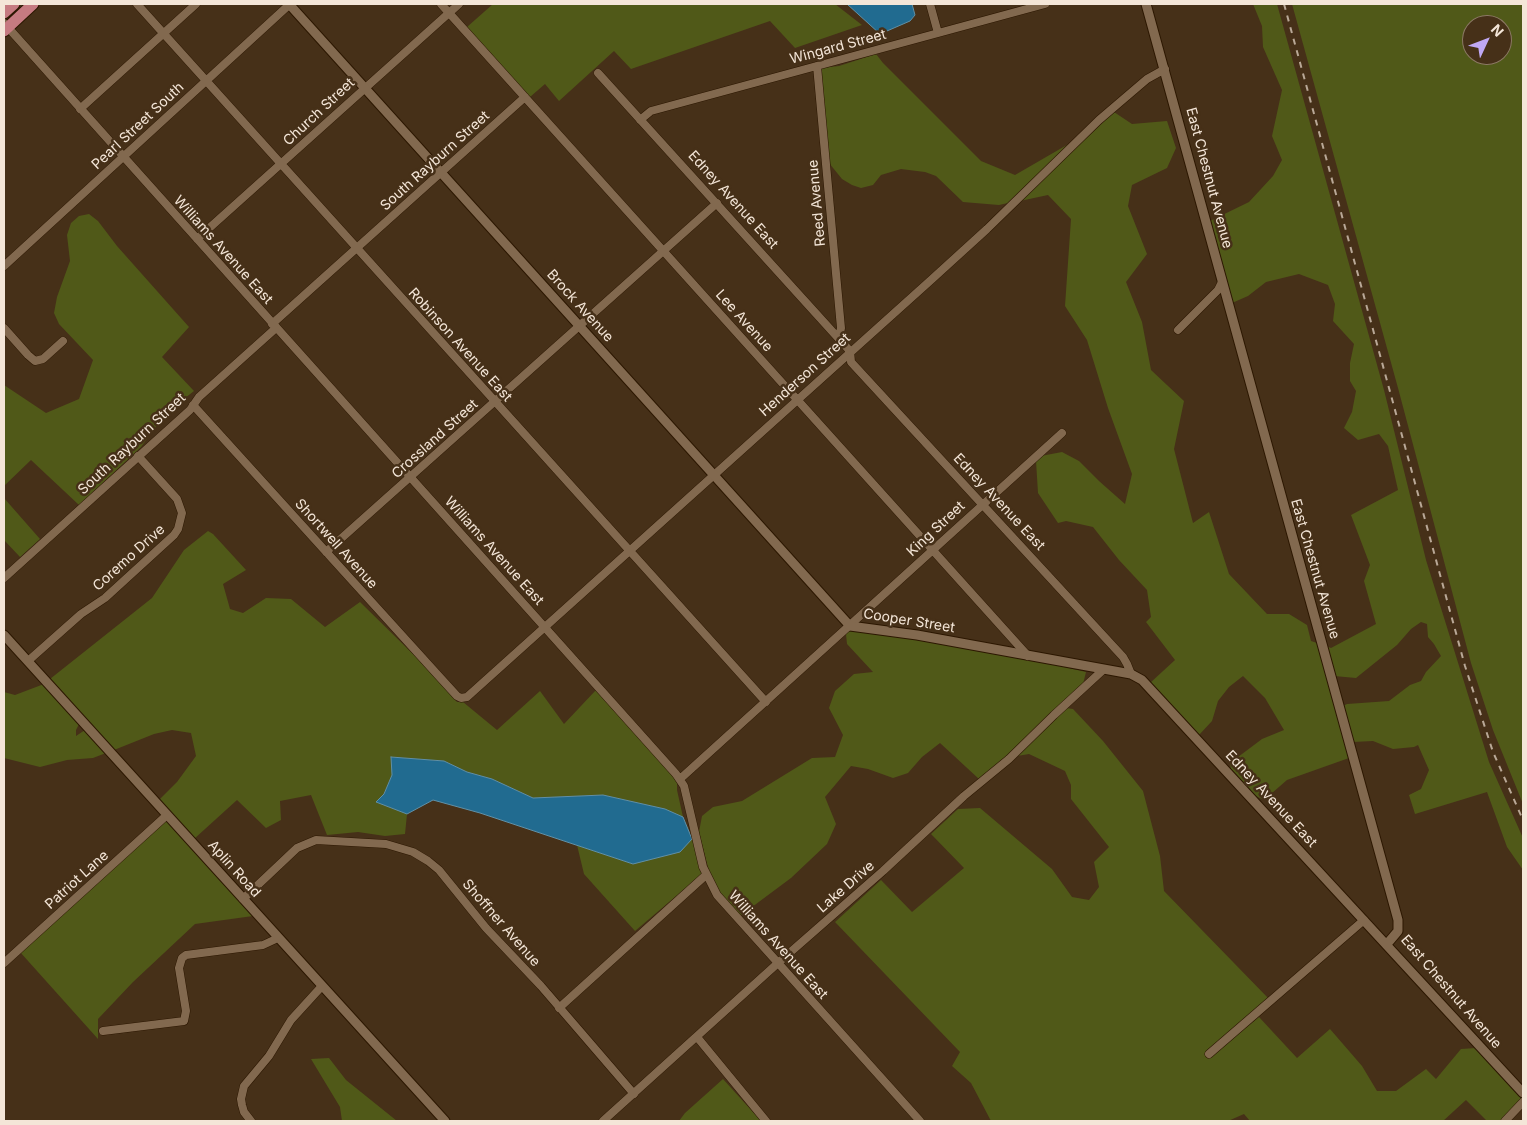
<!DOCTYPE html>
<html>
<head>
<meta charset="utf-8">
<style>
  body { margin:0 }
  #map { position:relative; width:1527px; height:1125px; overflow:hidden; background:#463018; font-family:Inter,sans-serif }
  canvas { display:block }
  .frame { position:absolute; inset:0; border:5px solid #f4e6d8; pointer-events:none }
  .north { position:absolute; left:1462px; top:15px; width:50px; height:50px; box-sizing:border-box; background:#463018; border:1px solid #8c7965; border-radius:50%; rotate:47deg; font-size:14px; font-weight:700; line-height:20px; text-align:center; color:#f4e6d8 }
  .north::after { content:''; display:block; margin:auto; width:18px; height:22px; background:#c0a8f4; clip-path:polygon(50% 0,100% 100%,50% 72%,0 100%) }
</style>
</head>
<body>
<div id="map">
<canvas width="1527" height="1125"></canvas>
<div class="frame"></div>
<div class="north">N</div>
</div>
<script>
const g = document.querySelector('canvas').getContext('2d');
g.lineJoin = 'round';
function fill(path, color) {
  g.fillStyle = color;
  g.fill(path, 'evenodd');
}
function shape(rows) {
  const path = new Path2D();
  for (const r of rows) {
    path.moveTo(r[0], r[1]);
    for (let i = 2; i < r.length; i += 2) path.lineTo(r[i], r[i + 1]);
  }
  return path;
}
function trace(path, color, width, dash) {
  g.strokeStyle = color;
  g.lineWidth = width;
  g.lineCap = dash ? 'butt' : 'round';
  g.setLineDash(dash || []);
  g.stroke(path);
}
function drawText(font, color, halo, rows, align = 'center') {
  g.font = font + ' Inter,sans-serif';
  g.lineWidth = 5;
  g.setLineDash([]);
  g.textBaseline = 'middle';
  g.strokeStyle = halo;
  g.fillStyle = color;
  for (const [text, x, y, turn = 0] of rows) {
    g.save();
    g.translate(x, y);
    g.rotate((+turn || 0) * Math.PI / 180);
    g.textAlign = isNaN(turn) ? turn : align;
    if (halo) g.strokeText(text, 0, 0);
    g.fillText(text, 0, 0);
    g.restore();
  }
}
const green = shape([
  [493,4,835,4,862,25,795,48,770,21,631,69,614,51,559,101,545,84,530,97,467,27],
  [1253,4,1277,4,1384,390,1426,560,1489,762,1523,838,1523,870,1507,847,1487,792,1415,814,1409,795,1421,789,1429,770,1418,745,1414,747,1393,749,1373,741,1353,742,1343,706,1347,704,1389,701,1410,685,1421,681,1426,672,1441,656,1434,644,1428,637,1427,624,1421,622,1411,629,1397,645,1356,678,1334,676,1326,646,1331,648,1376,624,1364,581,1370,565,1351,515,1398,490,1388,446,1379,434,1358,440,1344,428,1352,412,1356,391,1350,381,1350,363,1354,344,1333,321,1335,304,1328,285,1299,274,1266,282,1248,296,1232,303,1227,279,1225,278,1210,221,1249,202,1273,176,1282,160,1272,136,1282,90,1263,47,1262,26],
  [1292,4,1523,4,1523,804,1493,730,1471,663,1398,388],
  [1472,25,1502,25,1502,55,1472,55],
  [876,54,883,63,981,161,1015,175,1072,142,1008,203,999,205,963,202,936,176,925,172,901,169,881,175,873,185,861,188,852,185,842,179,829,163,821,68,839,66],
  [1114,112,1132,124,1167,121,1176,148,1167,168,1132,185,1128,206,1147,254,1126,282,1142,322,1151,370,1184,401,1174,449,1193,523,1209,512,1229,574,1267,614,1289,614,1307,625,1311,641,1317,643,1349,758,1287,780,1264,800,1254,795,1231,769,1230,763,1262,739,1284,730,1265,698,1243,676,1229,687,1218,701,1212,721,1199,735,1150,683,1175,660,1146,622,1151,617,1147,590,1119,560,1093,527,1066,521,1058,523,1038,493,1036,461,1041,456,1062,452,1079,461,1099,481,1125,504,1132,474,1108,408,1087,340,1065,306,1071,219,1048,195,1020,201],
  [89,214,98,221,117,246,189,327,162,357,194,391,166,413,141,447,79,505,31,460,4,486,4,385,46,413,79,399,93,360,59,324,54,313,57,297,70,261,67,235,71,223,79,216],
  [4,498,40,539,20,557,4,540],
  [208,531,213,534,246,570,223,584,230,609,243,613,266,598,291,599,325,627,360,602,415,656,457,702,463,702,497,730,540,691,564,724,596,690,675,778,677,782,677,790,683,817,665,809,603,795,533,798,492,779,467,772,444,761,392,757,392,775,384,794,377,802,407,814,405,834,385,836,358,832,327,835,311,795,280,801,281,820,266,828,237,800,194,839,159,800,177,782,196,756,191,733,172,730,154,734,114,750,50,679,152,598,184,550],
  [851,629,916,639,1052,664,1086,672,1083,684,1007,757,979,779,940,743,922,757,908,773,893,778,868,769,851,766,825,797,836,824,827,844,791,878,740,916,720,893,710,875,699,832,702,816,713,807,742,801,812,758,835,757,843,735,829,708,835,691,854,674,873,672,847,644,846,634],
  [44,684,79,724,76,730,76,736,85,730,106,753,93,758,67,760,40,767,4,758,4,692,15,695],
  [1066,708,1073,709,1103,741,1143,791,1160,856,1164,891,1269,999,1204,1054,1208,1059,1259,1017,1297,1058,1330,1029,1362,1066,1377,1091,1396,1091,1426,1069,1436,1079,1461,1049,1476,1048,1522,1097,1516,1106,1500,1121,1487,1121,1466,1100,1443,1121,1250,1121,1244,1114,1228,1121,991,1121,971,1083,952,1066,960,1052,835,922,881,880,912,912,964,868,931,834,958,809,980,808,1052,869,1072,897,1089,900,1099,887,1094,862,1109,847,1071,799,1071,785,1065,771,1029,754,1017,756],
  [167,820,253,916,195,924,133,982,98,1019,98,1039,20,952],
  [692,838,702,874,635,931,584,874,577,845,633,864],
  [329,1058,346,1080,397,1121,342,1121,340,1107,311,1059],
  [723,1079,761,1121,679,1121,685,1113]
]);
const water = shape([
  [847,4,912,4,915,15,910,21,880,34,847,4],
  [391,757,444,761,467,772,492,779,533,798,603,795,665,809,683,817,692,839,680,852,633,864,480,813,433,800,407,814,376,802,384,794,392,775,391,757]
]);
const minor = shape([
  [137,4,766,702],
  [441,4,1028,656],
  [930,4,938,33],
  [4,23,676,774,684,786,703,867,717,895,920,1121],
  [817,66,841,328,839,338],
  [598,73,850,351,851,362,1123,657,1127,664,1131,674],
  [80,109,196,4],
  [640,120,651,111,1045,4],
  [197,239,459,4],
  [4,266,290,4],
  [272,324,525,97],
  [4,328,28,355,35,361,43,359,63,341],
  [1178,330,1218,290,1222,282],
  [193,405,436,673,457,696,461,698,467,697,931,280,987,229,1099,120,1147,79,1165,69],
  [326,552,717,203],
  [4,578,190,410,199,397,276,328],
  [28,661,81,614,105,598,174,535,178,529,182,513,177,499,138,456],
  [680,779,1062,433],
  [243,899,297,848,316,840,386,844,413,852,428,861,439,870,486,928,541,986,634,1094],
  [4,963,167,815],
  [559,1008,706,875],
  [103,1031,184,1021,186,1011,179,968,182,958,186,955,263,945,278,938],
  [697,1037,766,1121],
  [1209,1054,1364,920],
  [251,1121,244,1112,242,1105,241,1099,244,1086,269,1056,291,1020,322,986],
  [603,1121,778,963,883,871,964,796,1009,759,1054,715,1103,670],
  [1505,1121,1523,1102]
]);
const tertiary = shape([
  [289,4,850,626,917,635,1131,674,1142,680,1523,1093],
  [1146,4,1398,920,1398,931,1387,944],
  [4,635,445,1121]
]);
const primary = shape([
  [4,13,14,4],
  [4,31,33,4]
]);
const rail = shape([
  [1284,4,1465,666,1493,752,1523,820]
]);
const streetNames = [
  ["Wingard Street",838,47,-15],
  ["Church Street",319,112,-43],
  ["Pearl Street South",138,126,-43],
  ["South Rayburn Street",435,161,-42],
  ["East Chestnut Avenue",1209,178,75],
  ["Edney Avenue East",733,200,48],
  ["Reed Avenue",817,203,-95],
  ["Williams Avenue East",223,250,48],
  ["Brock Avenue",580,306,48],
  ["Lee Avenue",744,321,48],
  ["Robinson Avenue East",460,345,48],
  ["Henderson Street",805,375,-42],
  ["Crossland Street",435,439,-42],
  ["South Rayburn Street",132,444,-43],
  ["Edney Avenue East",999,502,47],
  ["King Street",936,529,-43],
  ["Shortwell Avenue",336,544,48],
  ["Williams Avenue East",494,551,48],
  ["Coremo Drive",129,558,-42],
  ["East Chestnut Avenue",1315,569,74],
  ["Cooper Street",909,621,9],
  ["Edney Avenue East",1271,799,47],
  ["Aplin Road",234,869,48],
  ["Patriot Lane",77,880,-42],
  ["Lake Drive",846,887,-41],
  ["Shoffner Avenue",501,923,49],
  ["Williams Avenue East",778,945,48],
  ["East Chestnut Avenue",1451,992,49]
];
fill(green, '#505918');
fill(water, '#216b90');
trace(water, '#6090a6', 1);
trace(minor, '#2c1701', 9);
trace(tertiary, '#2c1701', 11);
trace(primary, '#2c1701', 13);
trace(minor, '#82694f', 8);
trace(tertiary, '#82694f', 9);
trace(primary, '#c67b81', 11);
trace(rail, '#b9a897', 2, [6, 6]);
drawText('14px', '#f4e6d8', '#463018', streetNames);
</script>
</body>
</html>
